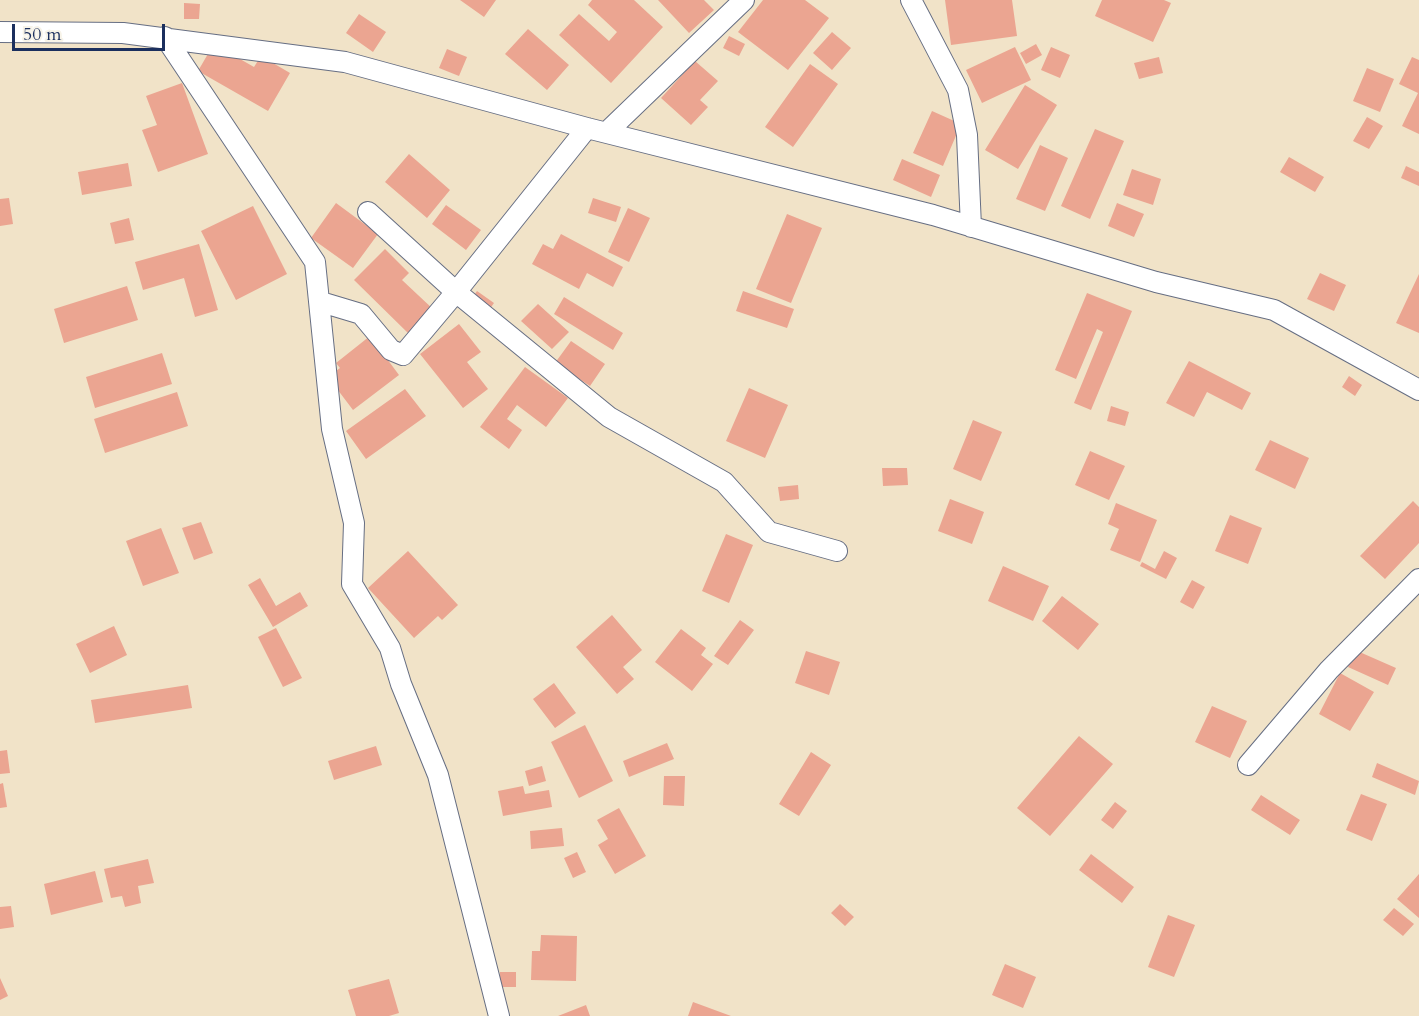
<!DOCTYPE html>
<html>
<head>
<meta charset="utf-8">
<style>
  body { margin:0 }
  #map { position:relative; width:1419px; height:1016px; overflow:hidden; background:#f1e3c8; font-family:Cardo,serif }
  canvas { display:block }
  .scale { position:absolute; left:12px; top:24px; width:153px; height:27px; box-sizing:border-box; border:3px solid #1b2f5e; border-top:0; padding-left:8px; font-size:18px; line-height:21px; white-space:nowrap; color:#1b2f5e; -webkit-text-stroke:4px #f7f3e8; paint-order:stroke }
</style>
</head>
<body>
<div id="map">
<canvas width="1419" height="1016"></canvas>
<div class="scale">50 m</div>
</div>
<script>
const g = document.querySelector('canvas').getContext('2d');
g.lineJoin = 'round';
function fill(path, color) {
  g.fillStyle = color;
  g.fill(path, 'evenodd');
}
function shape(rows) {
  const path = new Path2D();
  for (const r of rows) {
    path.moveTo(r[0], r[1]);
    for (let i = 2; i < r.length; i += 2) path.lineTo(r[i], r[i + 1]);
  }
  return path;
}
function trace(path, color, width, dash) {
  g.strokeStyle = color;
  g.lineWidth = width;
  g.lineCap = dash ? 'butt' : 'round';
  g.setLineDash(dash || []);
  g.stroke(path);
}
const building = shape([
  [460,0,496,0,484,17],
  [592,0,634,0,663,27,611,83,559,35,579,14,609,41,617,32,588,5],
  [658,0,704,0,714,10,689,33],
  [763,0,805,0,829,18,788,70,738,32],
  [945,0,1012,0,1017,36,951,45],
  [1102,0,1164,0,1171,3,1153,42,1095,16],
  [184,3,200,4,199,19,184,19],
  [359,14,386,32,373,52,346,33],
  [528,29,569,65,547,90,505,54],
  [832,32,851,48,832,70,813,53],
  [729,36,745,44,739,56,723,48],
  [1036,44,1042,55,1026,64,1020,53],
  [212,47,226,51,254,67,261,56,290,73,268,111,198,71],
  [1015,47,1031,80,982,103,966,70],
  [1051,47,1070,55,1060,78,1041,70],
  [447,49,467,57,459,76,439,68],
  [1159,57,1163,73,1139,79,1134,63],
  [1412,57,1419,60,1419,134,1402,126,1418,93,1399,84],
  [695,61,718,81,700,100,708,107,691,125,661,98],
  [810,64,838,84,793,147,765,127],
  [1367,68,1394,79,1380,112,1353,101],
  [182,83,208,154,158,172,142,130,157,125,146,96],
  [1025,85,1057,105,1018,169,985,150],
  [932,111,961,124,943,166,913,153],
  [1367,117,1383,126,1369,149,1353,141],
  [1095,129,1124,141,1090,219,1061,206],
  [1040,145,1068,158,1045,211,1016,199],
  [409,154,450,190,427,218,385,182],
  [1289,157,1324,177,1315,192,1280,172],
  [902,159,940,175,931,197,893,180],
  [128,163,132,186,82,195,78,172],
  [1406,166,1419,172,1419,186,1401,178],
  [1132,169,1161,179,1153,205,1123,195],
  [9,198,13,224,0,226,0,199],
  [593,198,621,207,616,222,588,213],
  [336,203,378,234,353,268,311,238],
  [1117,203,1144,214,1134,237,1108,226],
  [446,205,481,230,466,250,432,224],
  [253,206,287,274,236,300,201,231],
  [628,208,650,218,629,262,608,252],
  [787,214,822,228,791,303,756,289],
  [129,218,134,240,115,244,110,223],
  [561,234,623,267,613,287,587,273,579,289,532,264,543,244,553,249],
  [199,244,218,310,195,317,184,278,143,290,135,262],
  [385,249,409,273,402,280,434,310,410,335,354,280],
  [1320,273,1346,285,1334,311,1307,299],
  [1419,274,1419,333,1396,323],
  [127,286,138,320,64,343,54,309],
  [477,291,494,303,487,313,470,301],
  [743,291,794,309,787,328,736,311],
  [1087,293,1132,311,1091,410,1074,403,1103,332,1097,329,1076,379,1055,370],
  [564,297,623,333,613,350,554,314],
  [538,304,569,332,552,349,521,321],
  [459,324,481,352,467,362,488,389,463,408,420,354],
  [370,336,399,375,353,410,328,377,340,368,336,363],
  [571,341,605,364,590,386,555,363],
  [162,353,172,384,95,408,86,377],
  [1189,361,1251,393,1242,410,1207,392,1194,417,1166,403],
  [525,367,568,398,546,427,517,405,507,419,522,430,509,449,480,427],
  [1349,376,1362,385,1355,396,1342,387],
  [749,388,788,405,765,458,726,441],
  [405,389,426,416,366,459,346,431],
  [177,392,188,426,105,453,94,419],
  [1111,406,1129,412,1125,426,1107,421],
  [973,420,1002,432,981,481,953,469],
  [1270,440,1309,458,1295,489,1255,470],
  [1090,451,1125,466,1109,500,1075,485],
  [882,468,907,468,908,485,883,486],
  [798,485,799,499,780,501,778,487],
  [950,499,984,512,972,544,938,531],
  [1413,501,1419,507,1419,543,1385,579,1360,556],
  [1116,503,1157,520,1140,562,1110,550,1119,529,1108,524],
  [1230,515,1262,528,1248,564,1215,551],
  [201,522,213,553,194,560,182,528],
  [161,528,179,573,143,586,126,541],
  [726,534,753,545,729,603,702,591],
  [408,551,458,605,442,620,438,616,414,638,368,588],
  [1164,551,1177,558,1166,579,1140,566,1142,562,1155,569],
  [1003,566,1049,586,1033,621,988,601],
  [260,578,276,606,300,592,308,606,273,627,248,585],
  [1192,580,1205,587,1193,609,1180,602],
  [1062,596,1099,624,1078,650,1042,621],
  [612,615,642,650,623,667,634,679,617,694,576,647],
  [740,620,754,630,728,665,714,656],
  [114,626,127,655,90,673,76,644],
  [276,628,302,678,283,687,258,637],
  [681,629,706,648,701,655,713,664,692,691,655,662],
  [1355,650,1396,668,1388,685,1348,667],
  [806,651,840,662,829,695,795,683],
  [1340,673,1374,692,1350,731,1319,714],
  [554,683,576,713,555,728,533,699],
  [188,685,192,708,95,723,91,700],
  [1212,706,1247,721,1230,758,1195,742],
  [585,725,613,781,579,798,551,742],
  [1079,736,1113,764,1050,836,1017,808],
  [667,743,674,759,629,777,623,761],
  [376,746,382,765,334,780,328,761],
  [7,750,10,773,0,774,0,751],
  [811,752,831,765,799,816,779,804],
  [1377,763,1419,781,1415,795,1372,777],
  [542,766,546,781,529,786,525,771],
  [664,776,685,776,684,806,663,805],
  [3,783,7,807,0,808,0,784],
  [523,786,525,794,549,790,552,807,503,816,498,791],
  [1361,794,1387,804,1372,841,1346,830],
  [1261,795,1300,820,1290,835,1251,810],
  [1115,802,1127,811,1113,829,1101,820],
  [619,808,646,856,615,874,598,845,608,839,597,820],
  [562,828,564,846,531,849,530,831],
  [577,852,586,872,573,878,564,858],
  [1091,854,1134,887,1122,903,1079,870],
  [148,859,154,883,138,886,141,903,125,907,122,896,111,898,104,869],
  [95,871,103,902,51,915,44,884],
  [1419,874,1419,918,1397,899],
  [840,904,854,917,845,926,831,913],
  [11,906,14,927,0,929,0,907],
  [1394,908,1414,924,1403,936,1383,920],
  [1168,915,1195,925,1174,977,1148,967],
  [541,935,577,936,576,981,531,980,532,951,540,951],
  [1005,964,1036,977,1023,1008,992,995],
  [500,972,516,972,516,987,500,987],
  [0,978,8,996,0,1000],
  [389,979,399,1013,389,1016,356,1016,348,990],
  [693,1002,731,1016,688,1016],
  [586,1005,590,1016,558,1016]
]);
const street = shape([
  [911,0,958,90,967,135,971,227],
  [0,32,123,33,345,62,587,128,933,215,1156,282,1274,310,1419,390],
  [165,37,315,262,332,429,354,523,352,584,390,648,401,684,438,775,499,1016],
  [587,128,456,292,609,417,724,482,769,532,837,551],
  [607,132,744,0],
  [321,302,361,314,391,350,403,355,456,292,368,212],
  [1248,765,1329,670,1419,579]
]);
fill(building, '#eba591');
trace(street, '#666e83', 22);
trace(street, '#fff', 20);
</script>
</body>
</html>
